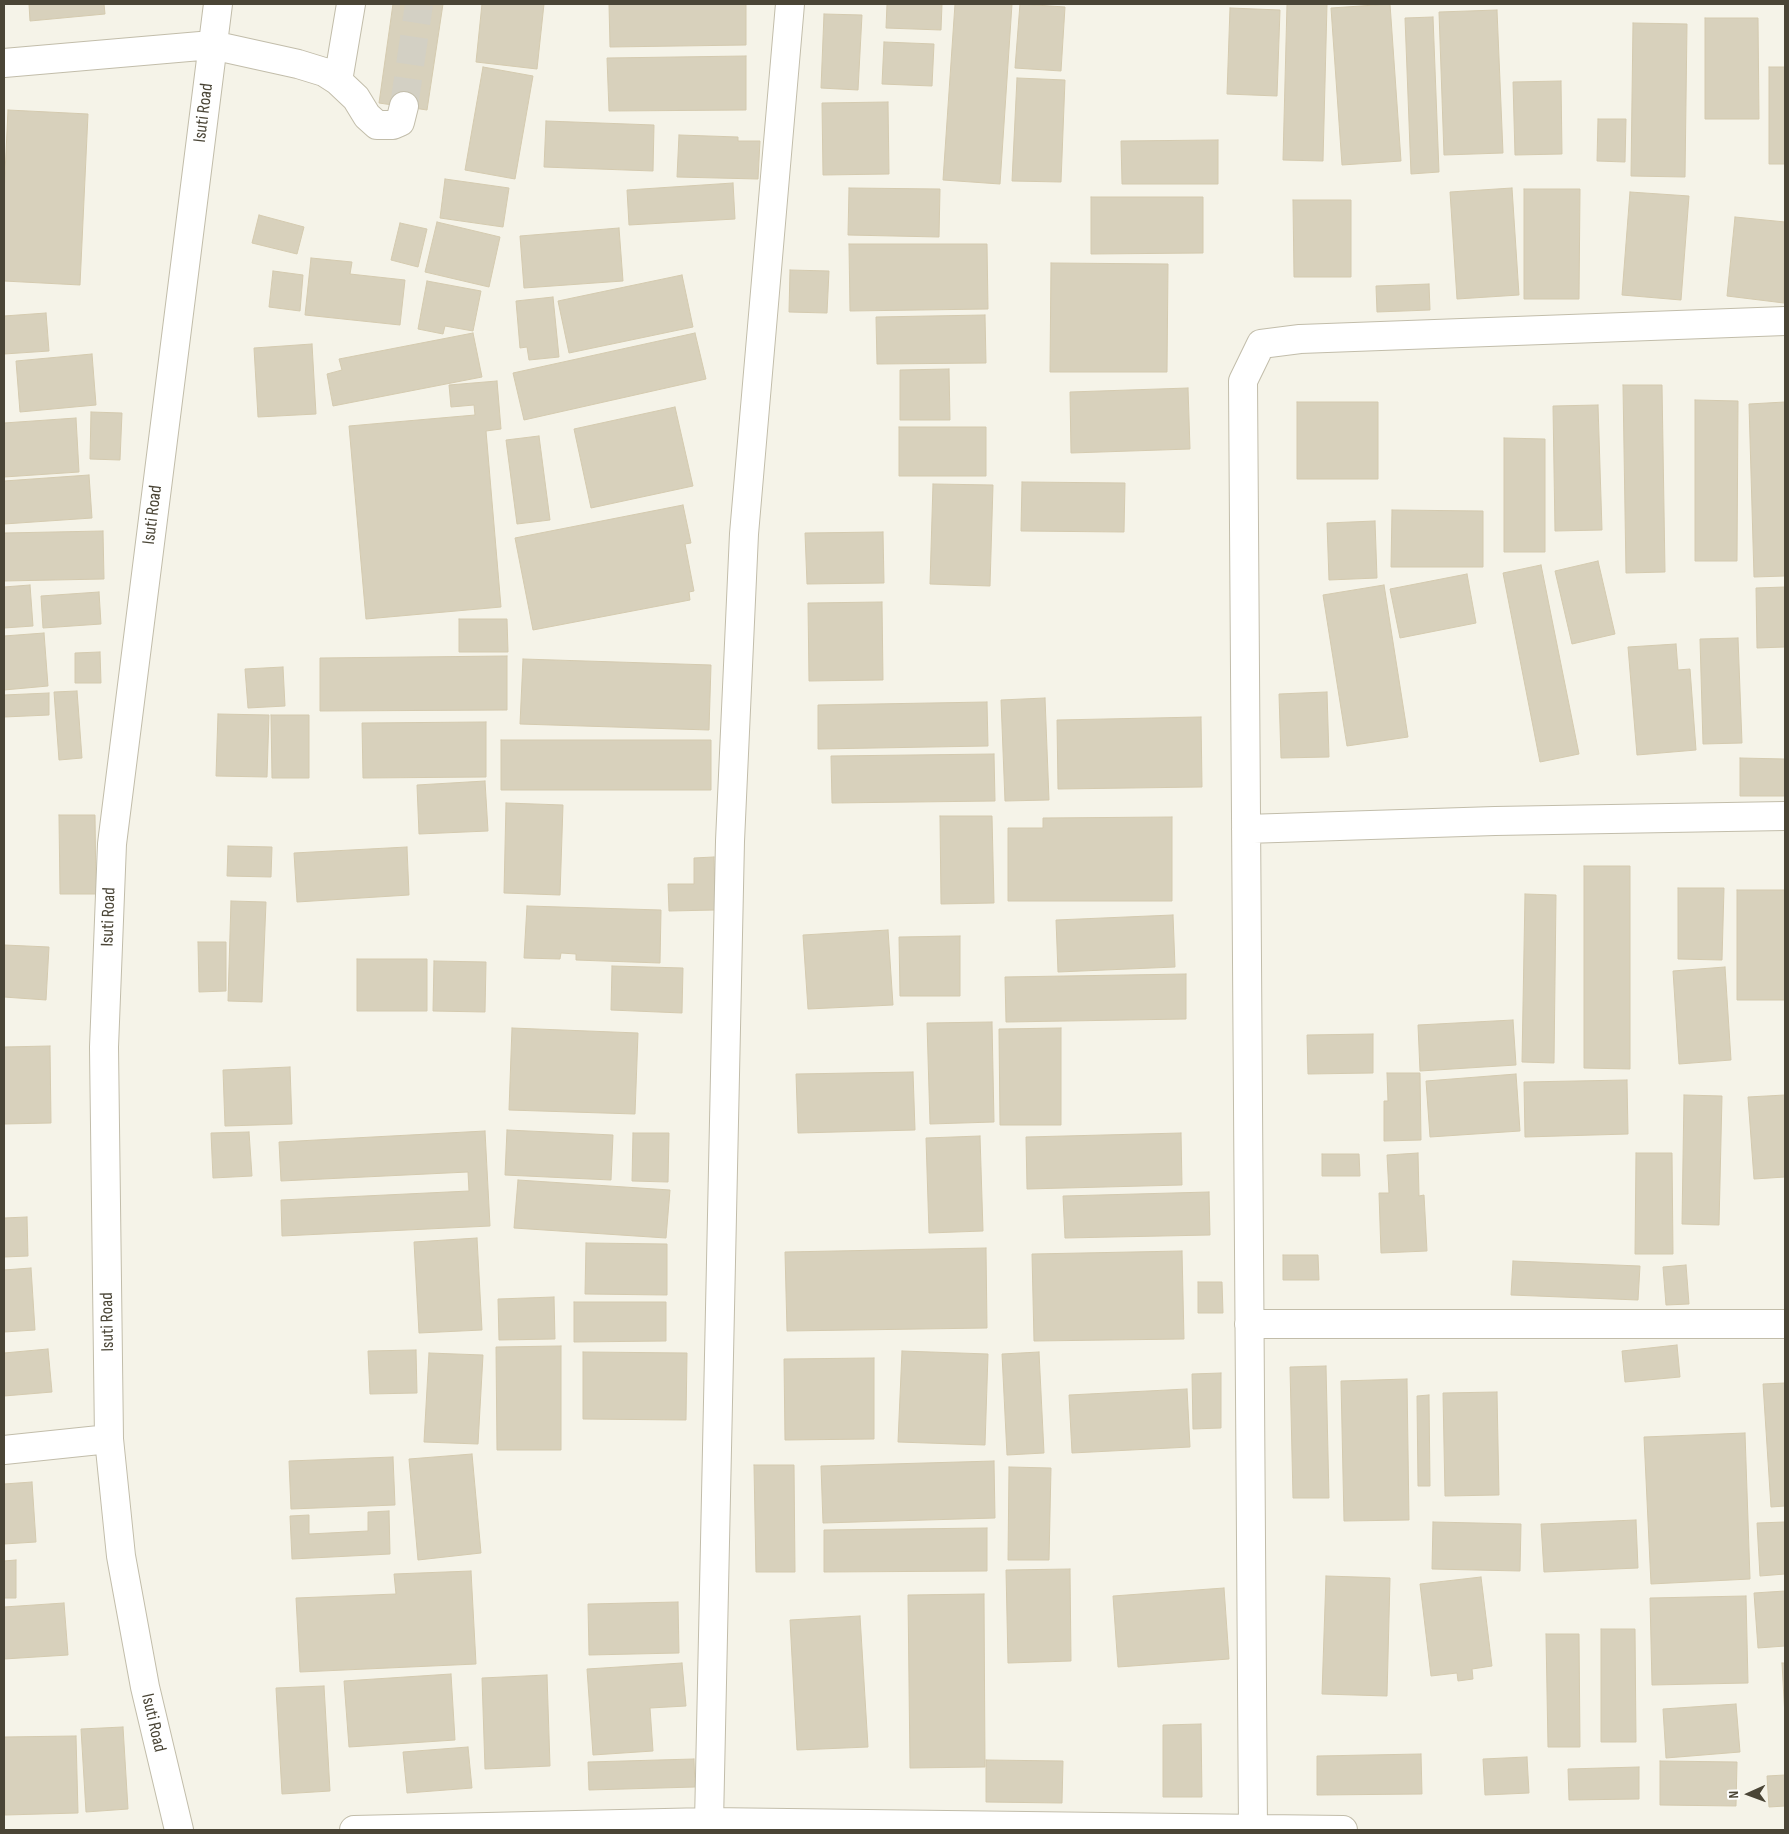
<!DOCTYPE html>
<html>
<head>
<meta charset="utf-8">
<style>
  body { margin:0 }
  #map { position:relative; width:1789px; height:1834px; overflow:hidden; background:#f5f3e8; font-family:"Sofia Sans Condensed",sans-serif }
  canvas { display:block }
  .frame { position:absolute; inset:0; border:5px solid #4a4536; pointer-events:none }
  .north { position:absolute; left:1724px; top:1769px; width:50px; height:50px; -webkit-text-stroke:4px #fff; paint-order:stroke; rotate:268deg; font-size:14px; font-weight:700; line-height:20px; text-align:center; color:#4a4536 }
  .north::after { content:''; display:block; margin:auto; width:18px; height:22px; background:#4a4536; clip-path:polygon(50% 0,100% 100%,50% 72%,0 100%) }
</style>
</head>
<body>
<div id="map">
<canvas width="1789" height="1834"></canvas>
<div class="frame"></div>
<div class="north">N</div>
</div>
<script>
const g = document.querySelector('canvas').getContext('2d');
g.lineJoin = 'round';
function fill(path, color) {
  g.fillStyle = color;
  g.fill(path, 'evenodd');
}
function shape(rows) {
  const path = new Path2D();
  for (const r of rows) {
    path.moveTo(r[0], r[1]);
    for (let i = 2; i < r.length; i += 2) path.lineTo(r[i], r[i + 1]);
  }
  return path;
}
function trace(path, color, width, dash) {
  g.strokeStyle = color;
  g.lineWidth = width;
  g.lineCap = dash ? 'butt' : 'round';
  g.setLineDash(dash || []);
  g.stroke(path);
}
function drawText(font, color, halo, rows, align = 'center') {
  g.font = font + ' "Sofia Sans Condensed",sans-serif';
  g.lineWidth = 4;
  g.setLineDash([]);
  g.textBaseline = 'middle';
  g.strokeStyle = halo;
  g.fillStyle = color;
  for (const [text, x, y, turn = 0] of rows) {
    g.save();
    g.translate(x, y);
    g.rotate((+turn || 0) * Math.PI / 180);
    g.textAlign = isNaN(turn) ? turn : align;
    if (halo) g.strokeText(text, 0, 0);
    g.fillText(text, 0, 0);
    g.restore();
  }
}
const building = shape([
  [29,4,104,4,105,14,30,21,29,4],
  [393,4,443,4,427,110,379,103,393,4],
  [482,4,544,4,537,69,476,62,482,4],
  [609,4,746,4,746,45,610,47,609,4],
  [887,4,942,4,941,30,886,28,887,4],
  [955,4,1012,4,1000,184,943,180,955,4],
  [1020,4,1065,7,1061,71,1015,68,1020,4],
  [1287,4,1327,4,1323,161,1283,160,1287,4],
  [1390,4,1401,161,1342,165,1331,8,1390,4],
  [1230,8,1280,10,1277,96,1227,94,1230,8],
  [1497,10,1503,153,1444,155,1439,12,1497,10],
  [824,14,862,15,858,90,821,88,824,14],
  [1433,17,1439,172,1411,174,1405,18,1433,17],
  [1705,18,1758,18,1759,119,1705,119,1705,18],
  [1633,23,1687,24,1685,177,1631,176,1633,23],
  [884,42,934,44,932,86,882,84,884,42],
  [746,56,746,110,609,111,607,58,746,56],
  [483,67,533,76,515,179,465,170,483,67],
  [1769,67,1785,67,1785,164,1769,164,1769,67],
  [1017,78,1065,80,1061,182,1012,181,1017,78],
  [1561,81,1562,154,1515,155,1513,82,1561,81],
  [888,102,889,174,823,175,822,103,888,102],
  [8,110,88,114,80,285,4,281,4,194,8,110],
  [1598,119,1626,119,1625,162,1597,161,1598,119],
  [546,121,654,125,653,171,544,167,546,121],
  [679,135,738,137,738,141,760,141,758,179,677,177,679,135],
  [1218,140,1218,184,1122,184,1121,141,1218,140],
  [445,179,509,188,503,227,440,218,445,179],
  [733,183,735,219,629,225,627,190,733,183],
  [849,188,940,189,939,237,848,235,849,188],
  [1512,188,1519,295,1457,299,1450,192,1512,188],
  [1524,189,1580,189,1579,299,1524,299,1524,189],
  [1630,192,1689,196,1681,300,1622,295,1630,192],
  [1091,197,1203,197,1203,253,1091,254,1091,197],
  [1293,200,1351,200,1351,277,1294,277,1293,200],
  [259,215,304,227,297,254,252,243,259,215],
  [1735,217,1785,222,1784,303,1727,296,1735,217],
  [437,222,500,237,489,287,425,272,437,222],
  [400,223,427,229,418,267,391,260,400,223],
  [619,228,623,281,524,288,520,236,619,228],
  [849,244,987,244,988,309,850,311,849,244],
  [311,258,352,262,350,274,405,280,400,325,305,315,311,258],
  [1051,263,1168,264,1167,372,1050,372,1051,263],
  [790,270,829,271,827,313,789,312,790,270],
  [273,271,303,275,300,311,269,307,273,271],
  [682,275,693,327,569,353,558,301,682,275],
  [427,281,481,291,473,331,445,326,443,334,418,329,427,281],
  [1429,284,1430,310,1377,312,1376,286,1429,284],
  [553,297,559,357,529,360,527,347,520,348,516,301,553,297],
  [46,313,49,351,4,354,4,316,46,313],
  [985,315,986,363,877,364,876,317,985,315],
  [473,333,482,377,333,406,327,374,342,370,339,359,473,333],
  [695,333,706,379,524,420,513,373,695,333],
  [312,344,316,414,258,417,254,348,312,344],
  [92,354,96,405,20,412,16,361,92,354],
  [949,369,950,420,900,420,900,370,949,369],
  [497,381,501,429,486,431,501,607,366,619,349,426,475,415,474,405,451,407,449,385,497,381],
  [1623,385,1662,385,1665,572,1626,573,1623,385],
  [1188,388,1190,449,1071,453,1070,392,1188,388],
  [1695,400,1738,401,1737,561,1695,561,1695,400],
  [1297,402,1378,402,1378,479,1297,479,1297,402],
  [1785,402,1785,576,1754,577,1749,404,1785,402],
  [1598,405,1602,530,1555,531,1553,406,1598,405],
  [675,407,693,486,591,508,574,429,675,407],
  [91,412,122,413,120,460,90,459,91,412],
  [76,418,79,472,4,477,4,423,76,418],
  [899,427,986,427,986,476,899,476,899,427],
  [539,436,550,520,517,524,506,440,539,436],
  [1504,438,1545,439,1545,552,1504,552,1504,438],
  [89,475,92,518,4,524,4,481,89,475],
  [1022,482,1125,483,1124,532,1021,531,1022,482],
  [933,484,993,485,990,586,930,584,933,484],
  [683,505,691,543,685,544,694,591,689,592,690,600,533,630,515,538,683,505],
  [1392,510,1483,511,1483,567,1391,567,1392,510],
  [1375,521,1377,578,1329,580,1327,523,1375,521],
  [103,531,104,579,4,581,4,533,103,531],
  [883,532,884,583,807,584,805,533,883,532],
  [1598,561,1615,634,1572,644,1555,571,1598,561],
  [1541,565,1579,754,1540,762,1503,573,1541,565],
  [1467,574,1476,623,1400,638,1390,589,1467,574],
  [30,585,33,626,4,628,4,587,30,585],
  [1384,585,1408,737,1347,746,1323,595,1384,585],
  [1785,587,1785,647,1757,648,1756,588,1785,587],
  [99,592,101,624,43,628,41,596,99,592],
  [882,602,883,680,809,681,808,603,882,602],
  [459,619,507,619,508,652,459,652,459,619],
  [44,633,48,686,4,690,4,636,44,633],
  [1738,638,1742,743,1703,744,1700,639,1738,638],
  [1676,644,1678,670,1690,669,1696,750,1637,755,1628,647,1676,644],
  [100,652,101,683,75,683,75,653,100,652],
  [507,656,507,710,320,711,320,658,507,656],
  [523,659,711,665,709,730,520,724,523,659],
  [283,667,285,706,248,708,245,669,283,667],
  [77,691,82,758,59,760,54,692,77,691],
  [1327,692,1329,757,1281,758,1279,694,1327,692],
  [49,693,49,715,4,717,4,695,49,693],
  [1045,698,1049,800,1005,801,1001,700,1045,698],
  [987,702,988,746,818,749,818,705,987,702],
  [218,714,269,715,267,777,216,776,218,714],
  [271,715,309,715,309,778,272,778,271,715],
  [1201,717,1202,787,1058,789,1057,720,1201,717],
  [486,722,486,777,363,778,362,723,486,722],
  [501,740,711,740,711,790,501,790,501,740],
  [994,754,995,801,832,803,831,756,994,754],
  [1740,758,1785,759,1785,796,1740,796,1740,758],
  [485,781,488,831,419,834,417,785,485,781],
  [506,803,563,805,560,895,504,893,506,803],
  [59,815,95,815,96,894,60,894,59,815],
  [940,816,992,816,994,903,941,904,940,816],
  [1172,817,1172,901,1008,901,1008,828,1043,828,1043,818,1172,817],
  [228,846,272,847,271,877,227,876,228,846],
  [407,847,409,895,297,902,294,853,407,847],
  [714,857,715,910,669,911,668,884,694,884,694,858,714,857],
  [1584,866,1630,866,1630,1069,1584,1068,1584,866],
  [1678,888,1724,888,1722,960,1678,959,1678,888],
  [1737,890,1785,890,1785,1000,1737,1000,1737,890],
  [1525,894,1556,895,1554,1063,1522,1062,1525,894],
  [231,901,266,902,262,1002,228,1001,231,901],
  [527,906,661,910,660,963,576,960,576,954,561,953,560,959,524,958,527,906],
  [1173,915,1175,967,1058,972,1056,920,1173,915],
  [888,930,893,1005,808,1009,803,935,888,930],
  [960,936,960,996,900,996,899,937,960,936],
  [198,942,226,942,226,991,199,992,198,942],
  [4,945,49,947,46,1000,4,997,4,945],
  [357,959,427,959,427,1011,357,1011,357,959],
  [434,961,486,962,485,1012,433,1011,434,961],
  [612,966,683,968,682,1013,611,1010,612,966],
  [1725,967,1731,1060,1679,1064,1673,971,1725,967],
  [1186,974,1186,1019,1006,1022,1005,977,1186,974],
  [1513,1020,1516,1065,1420,1071,1418,1025,1513,1020],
  [992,1022,994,1122,930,1124,927,1023,992,1022],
  [512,1028,638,1033,635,1114,509,1110,512,1028],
  [1061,1028,1061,1125,1000,1125,999,1029,1061,1028],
  [1373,1034,1373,1073,1308,1074,1307,1035,1373,1034],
  [50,1046,51,1123,4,1124,4,1047,50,1046],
  [290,1067,292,1124,225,1126,223,1070,290,1067],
  [913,1072,915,1130,798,1133,796,1074,913,1072],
  [1387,1073,1420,1073,1421,1140,1384,1141,1384,1101,1388,1101,1387,1073],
  [1516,1074,1520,1131,1430,1137,1426,1081,1516,1074],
  [1627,1080,1628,1134,1525,1137,1524,1082,1627,1080],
  [1684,1095,1722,1096,1719,1225,1682,1224,1684,1095],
  [1785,1095,1785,1177,1754,1179,1748,1097,1785,1095],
  [507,1130,613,1135,611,1180,505,1175,507,1130],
  [485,1131,490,1226,282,1236,281,1200,469,1191,468,1172,281,1181,279,1142,485,1131],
  [249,1132,252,1176,213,1178,211,1133,249,1132],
  [633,1133,669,1133,668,1182,632,1181,633,1133],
  [1181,1133,1182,1185,1027,1189,1026,1137,1181,1133],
  [980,1136,983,1231,929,1233,926,1138,980,1136],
  [1418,1153,1419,1196,1424,1195,1427,1251,1381,1253,1379,1193,1389,1193,1387,1155,1418,1153],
  [1636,1153,1672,1153,1673,1254,1635,1254,1636,1153],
  [1322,1154,1359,1154,1360,1176,1322,1176,1322,1154],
  [518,1180,670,1190,666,1238,514,1228,518,1180],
  [1209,1192,1210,1235,1065,1238,1063,1196,1209,1192],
  [27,1217,28,1256,4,1257,4,1218,27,1217],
  [477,1238,482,1330,419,1333,414,1242,477,1238],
  [586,1243,667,1244,667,1295,585,1294,586,1243],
  [986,1248,987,1328,787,1331,785,1252,986,1248],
  [1182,1251,1184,1339,1034,1341,1032,1254,1182,1251],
  [1283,1255,1318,1255,1319,1280,1283,1280,1283,1255],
  [1513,1261,1640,1266,1638,1300,1511,1295,1513,1261],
  [1686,1265,1689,1304,1666,1305,1663,1267,1686,1265],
  [31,1268,35,1330,4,1332,4,1270,31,1268],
  [1198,1282,1222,1282,1223,1313,1198,1313,1198,1282],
  [554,1297,555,1339,499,1340,498,1299,554,1297],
  [574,1302,666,1302,666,1341,574,1342,574,1302],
  [1677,1345,1680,1377,1625,1382,1622,1351,1677,1345],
  [561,1346,561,1450,497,1450,496,1347,561,1346],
  [48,1349,52,1392,4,1396,4,1353,48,1349],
  [416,1350,417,1393,370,1394,368,1351,416,1350],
  [902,1351,988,1354,985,1445,898,1442,902,1351],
  [583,1352,687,1353,686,1420,583,1419,583,1352],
  [1039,1352,1044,1453,1007,1455,1002,1354,1039,1352],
  [429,1353,483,1355,478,1444,424,1442,429,1353],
  [874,1358,874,1439,785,1440,784,1359,874,1358],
  [1326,1366,1329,1498,1293,1498,1290,1367,1326,1366],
  [1221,1373,1221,1428,1193,1429,1192,1374,1221,1373],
  [1407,1379,1409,1520,1344,1521,1341,1381,1407,1379],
  [1785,1383,1785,1506,1771,1507,1763,1384,1785,1383],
  [1187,1389,1190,1447,1072,1453,1069,1395,1187,1389],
  [1497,1392,1499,1495,1445,1496,1443,1393,1497,1392],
  [1429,1395,1430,1486,1418,1486,1417,1396,1429,1395],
  [1745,1433,1750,1579,1651,1584,1644,1437,1745,1433],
  [472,1454,481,1553,418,1560,409,1459,472,1454],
  [393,1457,395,1505,291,1509,289,1461,393,1457],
  [994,1461,995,1518,823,1523,821,1466,994,1461],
  [754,1465,794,1465,795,1572,756,1572,754,1465],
  [1009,1467,1051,1468,1049,1560,1008,1560,1009,1467],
  [32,1482,36,1542,4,1544,4,1484,32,1482],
  [389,1511,390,1554,292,1559,290,1516,309,1515,309,1534,368,1531,368,1512,389,1511],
  [1636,1520,1638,1568,1544,1572,1541,1524,1636,1520],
  [1433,1522,1521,1524,1520,1571,1432,1569,1433,1522],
  [1785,1522,1785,1574,1760,1576,1757,1523,1785,1522],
  [987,1528,987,1571,824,1572,824,1530,987,1528],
  [16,1560,16,1598,4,1598,4,1561,16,1560],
  [1070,1569,1071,1661,1008,1663,1006,1570,1070,1569],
  [471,1571,476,1664,300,1672,296,1598,396,1594,394,1574,471,1571],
  [1326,1576,1390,1578,1387,1696,1322,1694,1326,1576],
  [1481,1577,1492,1666,1472,1669,1473,1679,1458,1681,1457,1673,1431,1676,1420,1584,1481,1577],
  [1224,1588,1229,1659,1118,1667,1113,1596,1224,1588],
  [1785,1591,1785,1646,1758,1648,1754,1593,1785,1591],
  [984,1594,985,1767,910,1768,908,1595,984,1594],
  [1746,1596,1748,1683,1652,1685,1650,1598,1746,1596],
  [678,1602,679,1653,589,1655,588,1604,678,1602],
  [64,1603,68,1655,4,1659,4,1607,64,1603],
  [860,1616,868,1747,797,1750,790,1620,860,1616],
  [1601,1629,1635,1629,1636,1742,1601,1742,1601,1629],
  [1546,1634,1579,1634,1580,1747,1548,1747,1546,1634],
  [682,1663,686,1706,650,1708,653,1751,593,1755,587,1669,682,1663],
  [1782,1663,1785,1663,1785,1717,1782,1663],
  [451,1674,455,1740,349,1747,344,1681,451,1674],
  [547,1675,550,1766,485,1769,482,1678,547,1675],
  [324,1686,330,1791,282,1794,276,1688,324,1686],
  [1736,1704,1740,1752,1666,1758,1663,1709,1736,1704],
  [1201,1724,1202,1797,1163,1797,1163,1725,1201,1724],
  [123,1727,128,1809,86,1812,81,1729,123,1727],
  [76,1736,78,1813,5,1815,4,1737,76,1736],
  [468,1747,472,1788,407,1793,403,1752,468,1747],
  [1421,1754,1422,1794,1317,1795,1317,1756,1421,1754],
  [1527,1757,1529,1793,1485,1795,1483,1759,1527,1757],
  [694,1759,695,1787,589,1790,588,1762,694,1759],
  [986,1760,1063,1761,1062,1803,986,1802,986,1760],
  [1660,1761,1737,1762,1736,1806,1660,1805,1660,1761],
  [1639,1767,1639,1799,1569,1800,1568,1769,1639,1767],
  [1785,1775,1785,1806,1769,1807,1767,1776,1785,1775]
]);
const minorTunnel = shape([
  [404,106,419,4]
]);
const minor = shape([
  [4,63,212,45,298,64,324,72,338,81,356,98,367,116,377,125,393,125,400,122,404,106],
  [338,81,351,4],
  [1246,829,1495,821,1785,816],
  [1249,1324,1785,1324],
  [4,1450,109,1439],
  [709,1822,730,841,744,534,790,4],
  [1253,1829,1243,381,1261,344,1300,339,1785,321],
  [179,1830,145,1687,121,1556,109,1439,104,1047,112,844,218,4],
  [354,1830,709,1822,1343,1830]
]);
const streetNames = [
  ["Isuti Road",204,113,-83],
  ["Isuti Road",153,515,-83],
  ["Isuti Road",109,917,-88],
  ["Isuti Road",108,1322,-91],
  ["Isuti Road",153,1723,77]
];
fill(building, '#d8d1bc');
trace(building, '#d4caaf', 1);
trace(minorTunnel, '#d3d0c4', 28, [28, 14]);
trace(minor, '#c2bdaa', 30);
trace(minor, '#fff', 28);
drawText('18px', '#4a4536', '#fff', streetNames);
</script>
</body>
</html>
